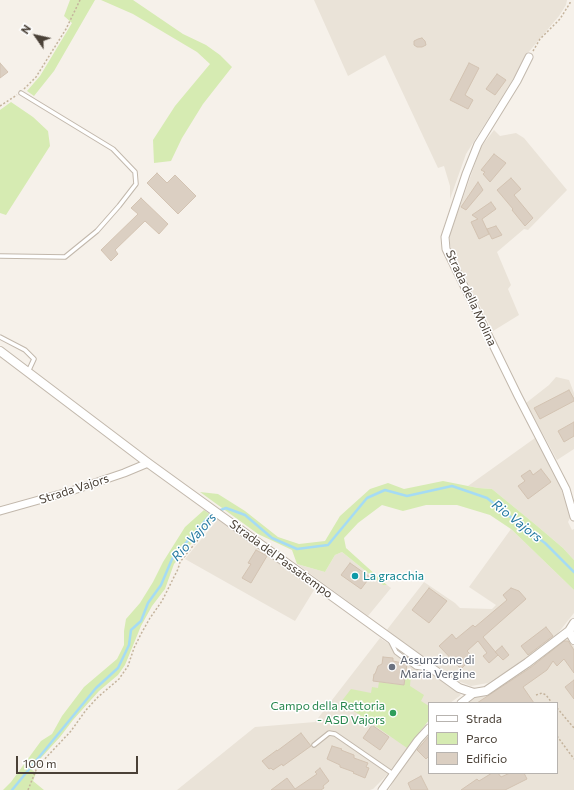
<!DOCTYPE html>
<html>
<head>
<meta charset="utf-8">
<style>
  body { margin:0 }
  #map { position:relative; width:574px; height:790px; overflow:hidden; background:#f6f1ea; font-family:Commissioner,sans-serif }
  canvas { display:block }
  .legend { position:absolute; left:428px; top:702px; width:130px; height:72px; box-sizing:border-box; background:#fff; border:1px solid #b7b3af; margin:0; padding:5px 7px; list-style:none; font-size:12px; color:#4a4137 }
  .legend li { display:flex; align-items:center; gap:8px; height:20px }
  .legend b { width:20px; border:1px solid #b7b3af }
  .north { position:absolute; left:16px; top:16px; width:40px; height:40px; -webkit-text-stroke:3px #fff; paint-order:stroke; rotate:304deg; font-size:11px; font-weight:700; line-height:16px; text-align:center; color:#4a4137 }
  .north::after { content:''; display:block; margin:auto; width:14px; height:18px; background:#4a4137; clip-path:polygon(50% 0,100% 100%,50% 72%,0 100%) }
  .scale { position:absolute; left:16px; top:756px; width:122px; height:18px; box-sizing:border-box; border:2px solid #4a4137; border-top:0; padding-left:5px; font-size:12px; line-height:14px; white-space:nowrap; color:#4a4137; -webkit-text-stroke:3px #fff; paint-order:stroke }
</style>
</head>
<body>
<div id="map">
<canvas width="574" height="790"></canvas>
<ul class="legend">
<li><b style="height:5px;background:#fff"></b>Strada</li>
<li><b style="height:11px;background:#d6ebb2"></b>Parco</li>
<li><b style="height:11px;background:#dbcfc2"></b>Edificio</li>
</ul>
<div class="north">N</div>
<div class="scale">100 m</div>
</div>
<script>
const g = document.querySelector('canvas').getContext('2d');
g.lineJoin = 'round';
function fill(path, color) {
  g.fillStyle = color;
  g.fill(path, 'evenodd');
}
function shape(rows) {
  const path = new Path2D();
  for (const r of rows) {
    path.moveTo(r[0], r[1]);
    for (let i = 2; i < r.length; i += 2) path.lineTo(r[i], r[i + 1]);
  }
  return path;
}
function trace(path, color, width, dash) {
  g.strokeStyle = color;
  g.lineWidth = width;
  g.lineCap = dash ? 'butt' : 'round';
  g.setLineDash(dash || []);
  g.stroke(path);
}
function drawText(font, color, halo, rows, align = 'center') {
  g.font = font + ' Commissioner,sans-serif';
  g.lineWidth = 3;
  g.setLineDash([]);
  g.textBaseline = 'middle';
  g.strokeStyle = halo;
  g.fillStyle = color;
  for (const [text, x, y, turn = 0] of rows) {
    g.save();
    g.translate(x, y);
    g.rotate((+turn || 0) * Math.PI / 180);
    g.textAlign = isNaN(turn) ? turn : align;
    if (halo) g.strokeText(text, 0, 0);
    g.fillText(text, 0, 0);
    g.restore();
  }
}
const residential = shape([
  [314,0,567,0,566,5,559,16,527,54,515,76,466,154,450,199,450,186,444,166,438,168,385,55,348,76],
  [494,130,500,136,516,133,524,138,567,190,528,230,524,229,497,252,511,285,508,289,519,315,493,331,451,250,449,237,481,147],
  [556,377,569,380,574,393,574,449,557,460,526,403,549,385],
  [535,438,556,475,571,516,568,522,572,530,574,529,574,560,563,548,536,525,492,489,478,488,468,486],
  [218,519,268,555,314,590,295,621,185,559],
  [511,529,574,590,574,613,555,637,529,657,488,683,471,686,458,681,386,631,424,582,455,603,460,608,492,609,496,605,469,587],
  [342,552,383,585,387,585,391,588,368,616,297,564,325,572,335,555],
  [568,637,574,647,574,790,389,790,396,775,415,749,429,732,429,773,557,773,557,703,464,703],
  [380,638,406,655,461,695,450,703,429,703,429,720,385,777,373,789,370,790,177,790,255,727,315,722]
]);
const green = shape([
  [70,0,95,0,54,71,34,96,27,91,40,76,72,23,64,16],
  [101,0,133,0,183,34,206,45,220,55,232,67,203,104,182,138,171,161,154,163,153,140,175,106,210,64,197,52,133,14],
  [11,102,33,117,48,131,50,146,6,215,0,213,0,110],
  [443,481,478,488,492,489,536,525,563,548,574,560,574,590,511,529,490,515,457,505,426,505,403,511,382,505,358,523,344,538,346,548,387,585,383,585,342,552,335,555,325,572,297,564,292,550,258,534,200,492,218,494,245,511,278,537,299,544,325,541,340,516,370,489,388,483,404,489],
  [204,510,214,517,174,564,165,589,152,606,141,626,125,665,118,675,99,691,73,720,60,737,41,758,32,770,36,773,33,781,44,790,3,790,11,782,41,741,52,734,62,716,84,687,117,659,124,645,124,631,126,619,140,603,153,582,163,562,185,527],
  [405,675,411,675,410,686,424,695,421,701,429,706,429,720,407,748,341,702,351,689,371,693,372,687,378,688,379,682,403,685]
]);
const stream = shape([
  [218,511,226,508,245,515,272,538,297,549,328,545,367,498,385,490,407,496,452,486,487,498,523,527,545,543,574,572],
  [12,790,96,688,118,668,129,645,131,630,141,621,148,603,161,585,172,559,210,515,213,513]
]);
const building = shape([
  [422,38,425,41,426,45,422,47,417,47,414,45,414,41,418,39,422,38],
  [0,63,8,72,0,78,0,63],
  [469,63,479,68,465,95,473,100,468,109,450,100,469,63],
  [497,74,506,80,495,95,486,89,497,74],
  [494,154,506,163,490,182,483,174,485,172,481,170,494,154],
  [157,173,167,183,175,175,196,196,178,214,147,183,157,173],
  [511,178,521,189,514,195,533,218,525,226,512,210,513,209,497,190,511,178],
  [478,182,483,190,466,210,461,207,478,182],
  [141,198,168,224,159,234,145,221,115,250,118,254,111,261,101,250,138,214,131,208,141,198],
  [491,202,496,209,482,219,489,234,479,239,471,222,478,219,472,215,491,202],
  [496,226,502,235,492,239,487,229,496,226],
  [569,390,574,399,574,401,540,419,534,408,569,390],
  [574,422,574,436,564,442,558,431,574,422],
  [541,469,551,482,528,499,518,486,525,481,521,476,530,470,533,475,541,469],
  [256,550,267,556,251,583,242,578,251,564,248,563,256,550],
  [350,563,370,577,361,589,341,575,350,563],
  [429,588,447,601,429,623,412,610,429,588],
  [511,588,519,591,526,599,483,637,498,655,489,663,483,656,487,653,478,641,467,651,473,657,461,669,439,646,452,634,456,639,473,625,475,627,507,600,503,595,511,588],
  [546,627,553,636,528,655,521,646,546,627],
  [564,641,568,641,574,650,574,673,564,659,557,666,553,661,547,670,523,687,534,703,477,703,530,668,564,641],
  [502,646,509,655,503,660,495,652,502,646],
  [383,657,393,658,393,661,407,664,404,685,373,681,374,674,375,674,378,666,382,664,383,657],
  [574,680,574,699,565,687,574,680],
  [372,725,389,737,380,750,363,738,372,725],
  [301,733,311,746,283,766,282,764,273,770,271,768,269,769,262,761,277,750,277,751,301,733],
  [429,736,429,756,426,759,417,750,429,736],
  [332,746,342,749,341,750,354,755,354,758,368,763,366,767,369,768,365,778,353,773,354,772,340,767,340,765,327,759,332,746],
  [320,768,329,781,323,786,324,788,321,790,271,790,287,778,295,789,317,774,315,772,320,768],
  [492,773,498,773,501,777,510,773,524,773,527,779,505,790,461,790,477,779,479,781,492,773],
  [421,776,428,790,411,790,408,783,421,776]
]);
const path = shape([
  [533,51,540,39,560,19,570,3,570,0],
  [24,89,36,77,66,29,80,0],
  [0,106,17,95],
  [536,695,542,693,546,695,552,703],
  [557,708,574,728],
  [557,736,574,759],
  [28,790,36,770,40,764,71,731,86,710,98,697,119,679,128,666,134,648,141,634,150,618,162,601,178,569,180,562,214,520]
]);
const service = shape([
  [0,256,65,257,97,231,119,206,136,184,135,172,113,149,21,93],
  [0,337,25,350,34,359,28,372],
  [391,642,396,652,416,667,429,669],
  [314,745,329,733,335,734,393,774]
]);
const minor = shape([
  [529,57,517,81,478,144,466,174,445,237,446,249,518,396,566,489,574,517],
  [0,511,71,491,124,473,148,463],
  [461,703,474,693],
  [382,790,418,740,429,728]
]);
const tertiary = shape([
  [0,351,148,463,459,688,474,693,486,691,527,663,569,631,574,623],
  [569,631,574,640]
]);
const markers = [
  [355,576,4,"#0f9aa8"],
  [392,667,4,"#6b7280"],
  [393,713,4,"#2e9e5b"]
];
const streetNames = [
  ["Strada della Molina",471,298,65],
  ["Strada Vajors",74,489,-18],
  ["Strada del Passatempo",281,559,36]
];
const cultureNames = [
  ["La gracchia",363,576]
];
const worshipNames = [
  ["Assunzione di",400,660],
  ["Maria Vergine",400,674]
];
const leisureNames = [
  ["Campo della Rettoria",385,706],
  ["- ASD Vajors",385,720]
];
const waterNames = [
  ["Rio Vajors",517,521,38],
  ["Rio Vajors",194,537,-48]
];
fill(residential, '#eae3d8');
fill(green, '#d6ebb2');
trace(stream, '#a5dbf4', 2.5);
fill(building, '#dbcfc2');
trace(building, '#d3c3b2', 1);
trace(service, '#c2b8ac', 5.5);
trace(minor, '#c2b8ac', 9);
trace(tertiary, '#c2b8ac', 10);
trace(path, '#c4b39c', 1.5, [2, 2]);
trace(service, '#fff', 3.5);
trace(minor, '#fff', 7);
trace(tertiary, '#fff', 8);
for (const [x, y, r, color] of markers) {
  const dot = new Path2D();
  dot.arc(x, y, r, 0, 2 * Math.PI);
  g.fillStyle = color;
  g.fill(dot);
  trace(dot, '#fff', 1.5);
}
drawText('12px', '#4a4137', '#fff', streetNames);
drawText('12px', '#0d838f', '#fff', cultureNames, 'left');
drawText('12px', '#5b616d', '#fff', worshipNames, 'left');
drawText('12px', '#27864d', '#fff', leisureNames, 'right');
drawText('italic 13px', '#267aa2', '#fff', waterNames);
</script>
</body>
</html>
